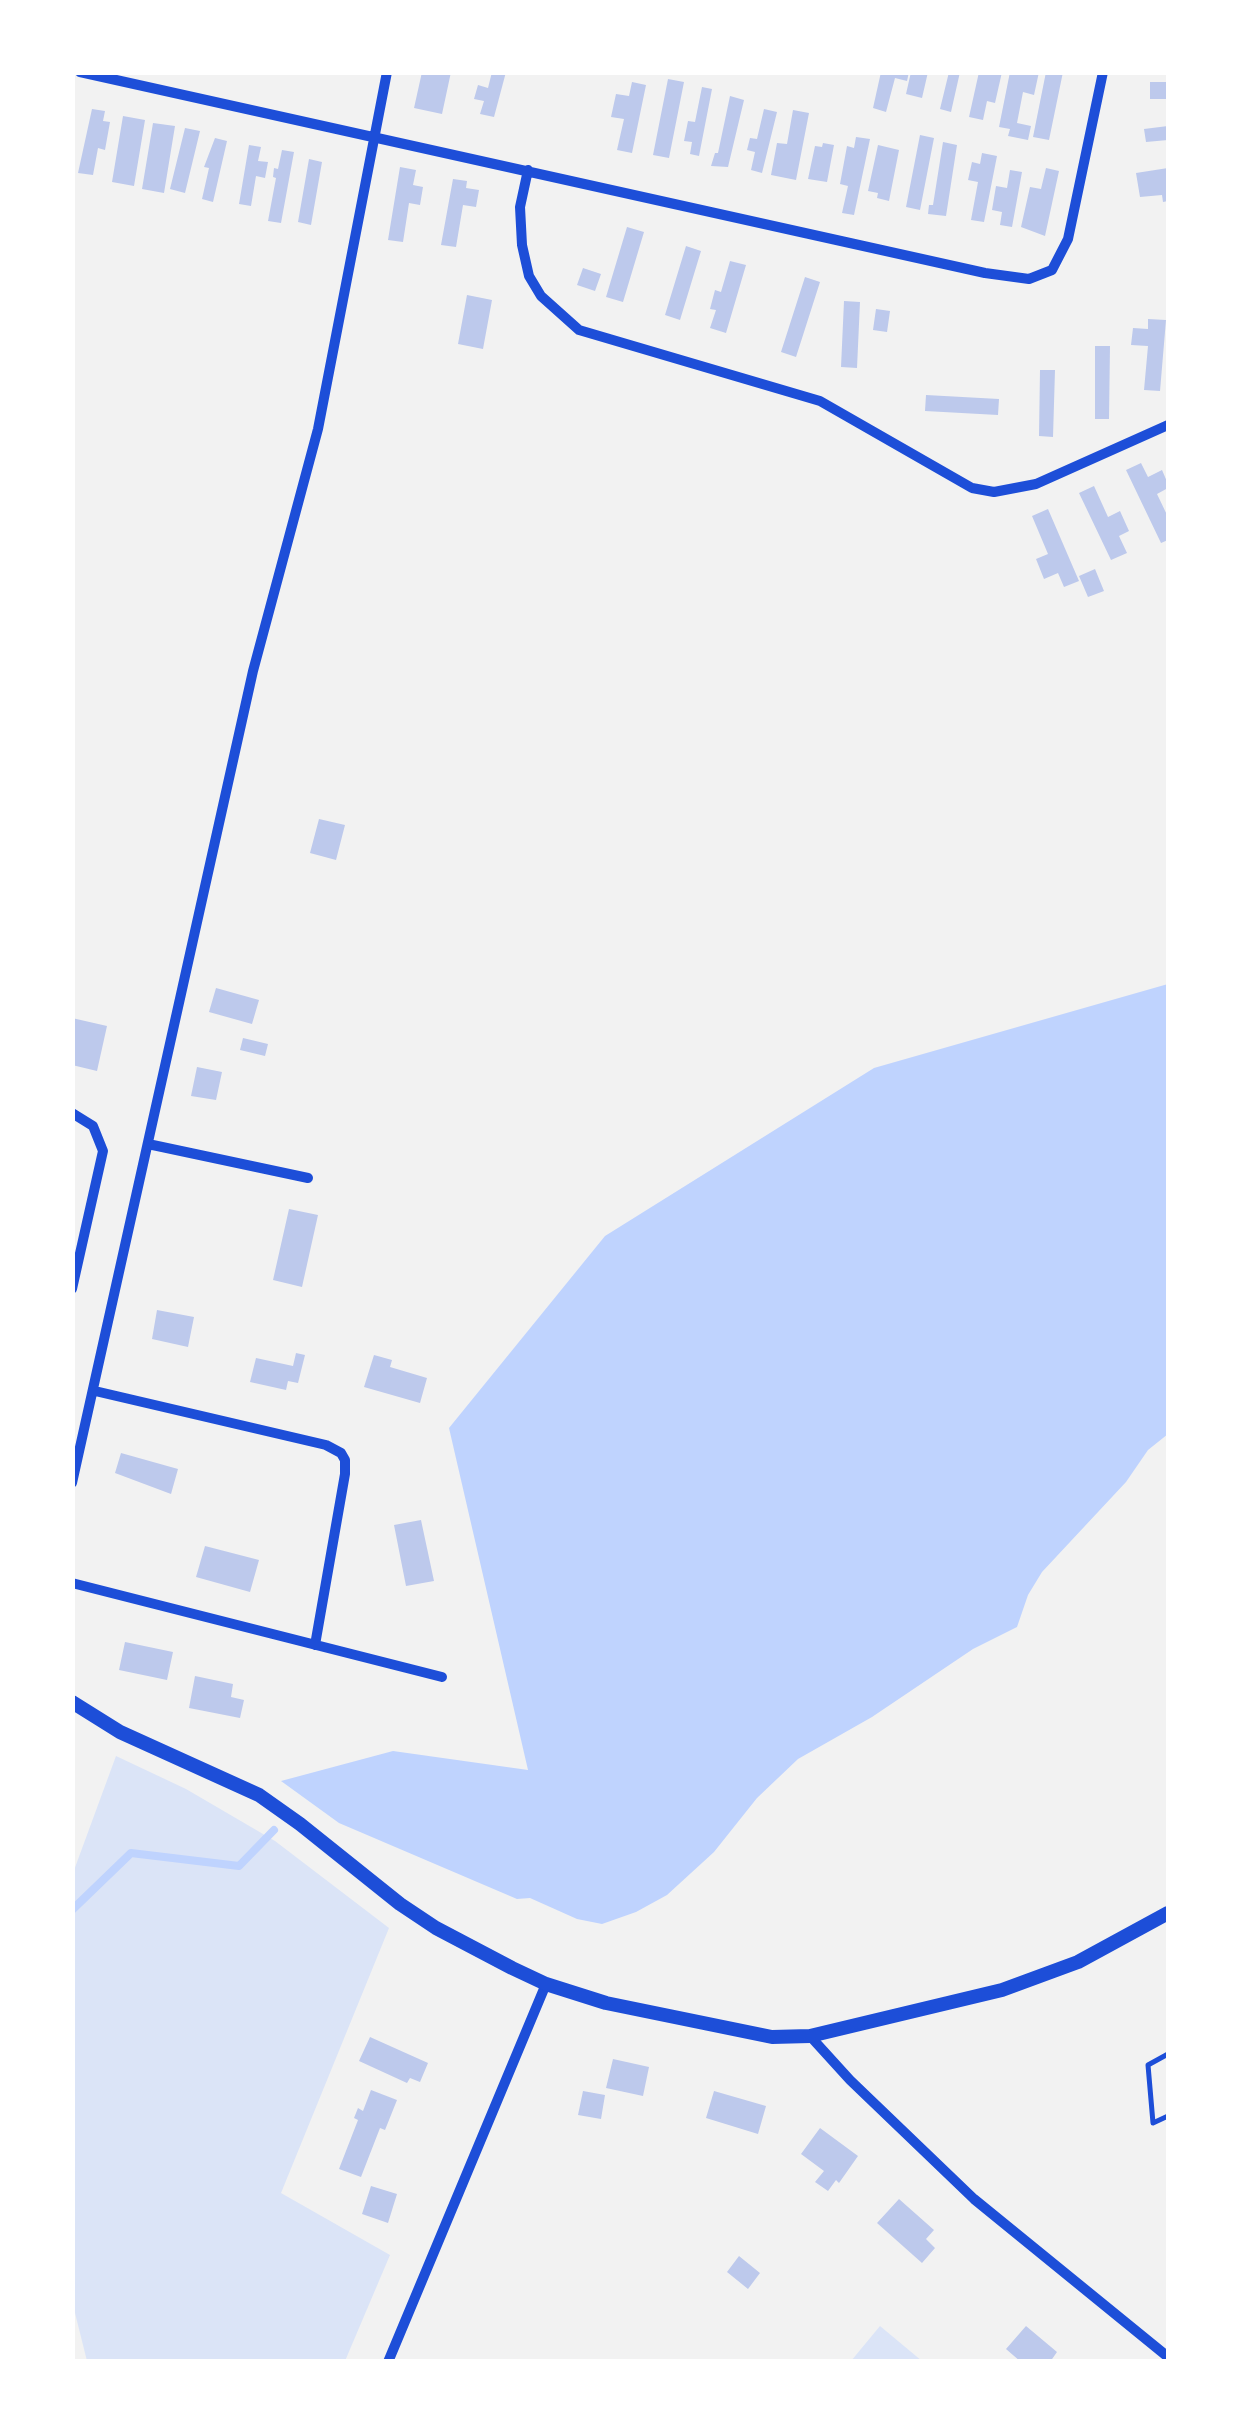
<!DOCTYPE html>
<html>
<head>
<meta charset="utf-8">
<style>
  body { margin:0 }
  #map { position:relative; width:1241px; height:2434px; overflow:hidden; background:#f2f2f2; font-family:"DM Sans",sans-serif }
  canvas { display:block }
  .frame { position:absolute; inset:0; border:75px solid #fff; pointer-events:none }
</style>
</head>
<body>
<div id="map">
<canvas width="1241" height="2434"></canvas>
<div class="frame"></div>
</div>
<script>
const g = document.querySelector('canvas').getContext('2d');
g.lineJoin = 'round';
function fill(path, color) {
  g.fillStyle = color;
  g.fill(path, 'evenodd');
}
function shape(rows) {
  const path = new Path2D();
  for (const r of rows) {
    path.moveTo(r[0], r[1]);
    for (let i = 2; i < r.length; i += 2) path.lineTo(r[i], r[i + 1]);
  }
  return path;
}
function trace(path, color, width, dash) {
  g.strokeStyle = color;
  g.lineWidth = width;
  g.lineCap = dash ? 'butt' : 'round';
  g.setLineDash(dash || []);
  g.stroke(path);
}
const green = shape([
  [116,1756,186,1789,275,1841,389,1928,281,2193,390,2255,345,2361,87,2361,72,2301,73,1873],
  [880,2326,922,2361,851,2361]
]);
const water = shape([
  [1168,984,1168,1434,1148,1450,1126,1482,1042,1572,1028,1595,1017,1627,973,1649,872,1717,798,1759,757,1798,714,1852,667,1895,636,1912,602,1924,577,1919,530,1898,517,1899,339,1823,281,1781,393,1751,528,1770,449,1428,605,1236,874,1068]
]);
const stream = shape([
  [72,1910,131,1853,239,1866,274,1830]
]);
const building = shape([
  [422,72,451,72,442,114,414,108],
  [492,72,506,72,494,117,480,114,484,101,474,99,478,85,488,88],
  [881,72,909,72,907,81,895,78,886,112,873,108],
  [911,72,928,72,922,98,906,94],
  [949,72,960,72,951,112,940,109],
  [979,72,1002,72,995,103,987,101,983,120,969,117],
  [1010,72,1039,72,1034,95,1023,92,1017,123,1031,126,1028,140,1008,136,1010,129,999,127],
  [1046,72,1063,72,1049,140,1033,137],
  [668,79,684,82,669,158,653,155],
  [632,82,646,85,632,153,617,150,624,119,611,117,616,94,629,96],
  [1150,82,1168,82,1168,99,1150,99],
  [702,87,712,89,699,156,690,154,692,142,684,141,688,121,695,122],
  [730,96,744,100,728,167,711,166,715,153,718,153],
  [92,109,105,111,103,121,110,122,105,150,98,148,93,175,78,173],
  [764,109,777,112,762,173,751,170,755,152,747,150,750,138,757,139],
  [793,110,809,113,796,180,771,175,777,143,787,144],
  [123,116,145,120,134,186,112,182],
  [153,123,175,126,164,193,142,189],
  [1168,126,1168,140,1146,142,1144,129],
  [185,128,200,131,185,193,170,189],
  [920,135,934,138,920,210,906,207],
  [856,137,870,139,854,215,842,213,848,186,840,184,847,146,854,148],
  [215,138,227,141,213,202,202,199,209,168,204,167],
  [943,142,957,145,946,216,928,214,929,205,933,205],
  [823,143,834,145,827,182,808,179,815,146,822,147],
  [249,145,261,147,258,161,268,162,265,178,256,176,251,206,239,204],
  [878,145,899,150,889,201,877,198,878,193,868,191],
  [282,150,294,152,281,223,268,221,276,178,273,177,274,168,278,169],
  [982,153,997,156,984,222,971,220,978,182,968,180,972,162,980,164],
  [309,159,322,162,311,225,298,222],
  [400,167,416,170,413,185,423,187,420,205,409,203,403,242,388,240],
  [1046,168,1059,171,1045,236,1021,227,1030,187,1041,189],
  [1168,168,1168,201,1163,202,1162,195,1140,197,1136,173],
  [1010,170,1022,172,1012,227,1000,225,1002,212,992,210,996,186,1007,188],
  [453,179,467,181,466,188,479,190,476,207,463,205,456,247,441,245],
  [627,227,644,232,623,302,606,297],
  [686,246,701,251,680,320,665,315],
  [730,261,746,265,726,333,710,328,716,310,710,309,715,290,721,292],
  [583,268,601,274,595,291,577,285],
  [805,277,820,282,796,357,781,352],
  [467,295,492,300,483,349,458,344],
  [844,301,860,302,857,368,841,367],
  [876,309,890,311,887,332,873,330],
  [1148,319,1166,320,1160,391,1144,390,1148,346,1131,345,1133,328,1148,329],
  [1095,346,1110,346,1109,419,1095,419],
  [1040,370,1055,370,1053,437,1039,436],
  [926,395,999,399,998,415,925,411],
  [1141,463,1148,477,1162,470,1168,484,1168,488,1157,494,1168,517,1168,540,1161,543,1126,470],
  [1094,486,1108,517,1120,511,1129,531,1119,536,1127,553,1111,560,1079,493],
  [1048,509,1079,581,1064,587,1058,573,1044,579,1036,559,1048,554,1032,516],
  [1095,569,1104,591,1088,597,1079,576],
  [319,819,345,825,336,860,310,853],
  [216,988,259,1000,252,1024,209,1012],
  [72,1018,107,1026,97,1071,72,1065],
  [243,1038,268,1044,265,1056,240,1050],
  [197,1067,222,1072,216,1100,191,1096],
  [289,1209,318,1215,302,1287,273,1280],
  [157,1310,194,1317,188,1347,152,1339],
  [296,1353,305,1355,298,1383,288,1381,286,1390,250,1382,256,1358,293,1366],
  [374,1355,392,1360,390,1367,427,1378,420,1403,364,1387],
  [121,1453,178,1469,171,1494,115,1473],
  [421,1520,434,1581,406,1586,394,1525],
  [205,1546,259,1560,250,1592,196,1577],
  [125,1642,173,1652,167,1680,119,1670],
  [195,1676,233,1684,231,1697,244,1700,240,1718,189,1708],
  [370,2037,428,2063,420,2082,410,2078,407,2083,359,2061],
  [613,2059,649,2067,643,2096,606,2088],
  [371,2090,397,2100,385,2130,380,2128,361,2177,339,2169,358,2120,354,2118,358,2108,363,2111],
  [583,2091,605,2095,601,2119,578,2115],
  [714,2091,766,2106,758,2134,706,2118],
  [820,2128,858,2156,839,2183,836,2180,828,2191,815,2182,824,2171,801,2154],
  [371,2186,397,2194,388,2223,362,2214],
  [899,2199,934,2230,926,2239,935,2248,922,2263,877,2223],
  [739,2256,760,2273,748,2289,727,2272],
  [1026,2326,1057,2352,1050,2362,1021,2362,1006,2349]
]);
const service = shape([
  [1168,2054,1148,2065,1153,2123,1168,2116]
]);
const minor = shape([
  [80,72,985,273,1029,279,1052,270,1068,239,1103,72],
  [528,170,520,207,522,245,529,276,541,296,579,330,820,401,972,488,994,492,1036,484,1168,425],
  [72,1113,93,1126,103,1151,72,1289],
  [148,1144,308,1178],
  [95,1391,326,1445,341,1453,345,1460,345,1474,315,1645],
  [72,1483,253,671,318,429,387,72],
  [72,1583,442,1677],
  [810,2036,850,2080,974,2199,1168,2357],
  [388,2362,546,1984]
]);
const tertiary = shape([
  [72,1702,120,1732,259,1795,300,1824,400,1904,436,1928,512,1968,546,1984,606,2003,772,2037,810,2036,1002,1990,1078,1962,1168,1913]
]);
fill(green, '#dbe4f7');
fill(water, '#bfd3fe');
trace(stream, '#bfd3fe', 8);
fill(building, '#bdc9ec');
trace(service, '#1d4ed8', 5);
trace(minor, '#1d4ed8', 10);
trace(tertiary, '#1d4ed8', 14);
</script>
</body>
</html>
